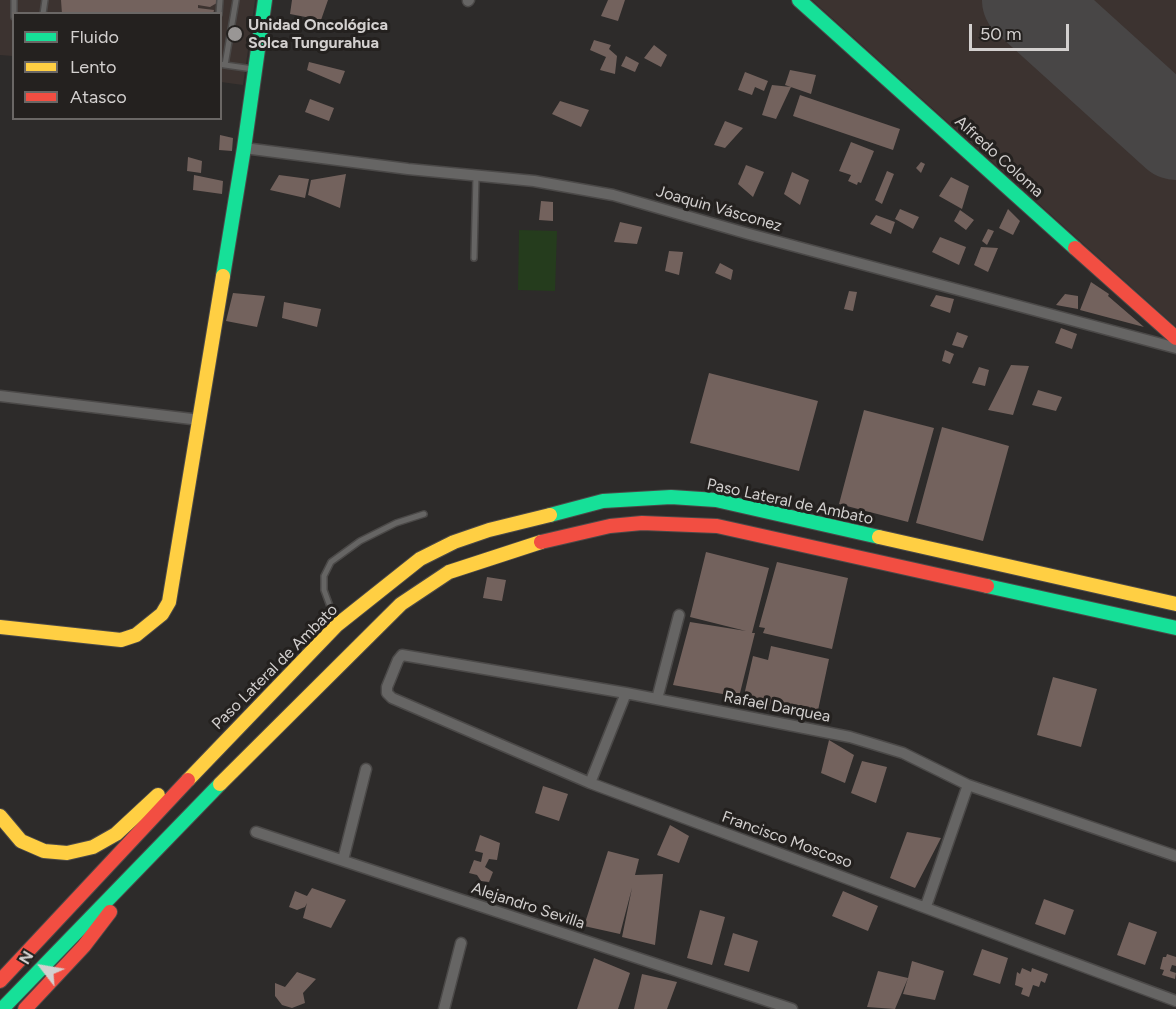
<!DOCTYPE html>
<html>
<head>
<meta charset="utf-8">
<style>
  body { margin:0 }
  #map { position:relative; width:1176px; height:1009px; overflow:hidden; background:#2d2b2a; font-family:Figtree,sans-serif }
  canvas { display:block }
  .legend { position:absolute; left:12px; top:12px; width:210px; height:108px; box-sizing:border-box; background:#24211f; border:2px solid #6a6765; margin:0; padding:8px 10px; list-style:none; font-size:18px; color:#d3d0cf }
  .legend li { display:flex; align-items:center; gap:12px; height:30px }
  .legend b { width:30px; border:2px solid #6a6765 }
  .north { position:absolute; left:12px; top:937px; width:60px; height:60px; -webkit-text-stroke:4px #24211f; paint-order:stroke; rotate:301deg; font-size:16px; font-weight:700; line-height:24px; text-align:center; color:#d3d0cf }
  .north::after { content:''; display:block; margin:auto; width:21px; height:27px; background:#d3d0cf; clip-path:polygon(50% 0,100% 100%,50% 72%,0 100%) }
  .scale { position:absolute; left:969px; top:24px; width:100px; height:27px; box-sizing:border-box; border:3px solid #d3d0cf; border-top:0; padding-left:8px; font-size:18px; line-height:21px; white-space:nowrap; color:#d3d0cf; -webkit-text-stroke:4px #24211f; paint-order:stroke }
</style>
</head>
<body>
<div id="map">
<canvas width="1176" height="1009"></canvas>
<ul class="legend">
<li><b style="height:8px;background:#16e098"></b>Fluido</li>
<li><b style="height:8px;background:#ffcf43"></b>Lento</li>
<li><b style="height:8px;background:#f24e42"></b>Atasco</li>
</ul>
<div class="north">N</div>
<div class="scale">50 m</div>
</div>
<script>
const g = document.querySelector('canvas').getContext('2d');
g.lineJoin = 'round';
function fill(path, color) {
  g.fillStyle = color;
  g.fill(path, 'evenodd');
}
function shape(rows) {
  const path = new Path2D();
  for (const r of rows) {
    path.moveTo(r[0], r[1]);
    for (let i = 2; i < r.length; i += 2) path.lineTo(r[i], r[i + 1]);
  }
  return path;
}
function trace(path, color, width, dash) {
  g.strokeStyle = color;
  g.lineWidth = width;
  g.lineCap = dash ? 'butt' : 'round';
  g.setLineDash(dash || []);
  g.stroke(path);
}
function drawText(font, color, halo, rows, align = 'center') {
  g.font = font + ' Figtree,sans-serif';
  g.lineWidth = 6;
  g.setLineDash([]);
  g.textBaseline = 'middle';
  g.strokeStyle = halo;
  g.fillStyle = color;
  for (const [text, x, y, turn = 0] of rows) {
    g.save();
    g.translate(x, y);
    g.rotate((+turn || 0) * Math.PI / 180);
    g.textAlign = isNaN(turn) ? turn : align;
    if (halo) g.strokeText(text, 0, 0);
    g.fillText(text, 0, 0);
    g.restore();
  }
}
const built = shape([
  [0,0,255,0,243,85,221,82,220,14,14,14,13,56,0,55],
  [812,0,1176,0,1176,327]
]);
const green = shape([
  [519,230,557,231,555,291,518,290]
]);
const runway = shape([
  [1027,0,1176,135]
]);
const building = shape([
  [61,0,222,0,210,7,198,5,198,8,214,10,213,14,62,14],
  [292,0,328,0,321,20,290,14],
  [608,0,625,0,618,21,601,16],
  [594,40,611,45,609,49,617,56,615,74,600,70,606,57,590,50],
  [654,45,667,55,661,67,644,58],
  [626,56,639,63,635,72,621,66],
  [309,62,345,71,340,84,307,70],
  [790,70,816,75,811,94,785,85],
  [745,72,768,81,764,91,755,87,752,95,738,90],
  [772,85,791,87,776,119,762,115],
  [800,95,900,129,893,150,793,116],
  [310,99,334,108,329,121,305,112],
  [560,101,589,110,581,127,552,114],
  [725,121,743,128,725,148,714,145],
  [220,135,233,138,232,151,219,150],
  [851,142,874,151,861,183,858,182,857,185,848,181,851,175,839,171],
  [188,157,202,161,201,173,187,171],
  [921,162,925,164,921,173,916,168],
  [746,165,764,172,753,197,738,184],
  [887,171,894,174,882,204,875,200],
  [792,172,809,180,800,205,784,194],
  [346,174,340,208,308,195,311,180],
  [194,175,223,181,222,194,193,190],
  [279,175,309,179,305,198,270,190],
  [951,177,969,186,962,209,939,196],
  [541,201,553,202,553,221,539,220],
  [900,209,919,217,913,229,895,219],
  [1008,209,1020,221,1013,235,999,228],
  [960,210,974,220,966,230,954,221],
  [876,215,895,222,891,234,870,224],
  [620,222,642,227,637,244,614,242],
  [988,229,994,231,987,245,982,241],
  [940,237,966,247,959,265,932,252],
  [981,247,998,248,988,272,974,265],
  [669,251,683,252,679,275,665,271],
  [720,263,733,270,731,280,715,273],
  [1091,282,1109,294,1108,296,1144,327,1080,310],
  [849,291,857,292,853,311,844,309],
  [233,293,265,296,257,327,226,321],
  [1065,294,1078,296,1078,309,1056,305],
  [936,295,954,299,950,313,930,306],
  [284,302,321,309,317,327,282,318],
  [1061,328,1077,334,1072,349,1055,343],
  [957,332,968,336,963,348,952,345],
  [945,350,954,354,950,364,942,361],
  [1011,365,1029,366,1013,415,988,410],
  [979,367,989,370,985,386,972,383],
  [709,373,818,401,799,471,690,443],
  [1038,390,1062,397,1056,411,1032,405],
  [864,410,934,428,908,522,839,504],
  [942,427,1009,446,983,541,916,523],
  [706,552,769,568,752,633,755,633,739,697,673,685,690,622,746,631,690,617],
  [777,562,848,578,832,649,763,633,765,628,759,627],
  [487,577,506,580,502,601,483,598],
  [771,646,829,659,817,715,743,700,753,656,768,660],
  [1053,677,1097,689,1081,747,1037,735],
  [829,740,854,755,845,783,821,773],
  [862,761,887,767,876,803,851,793],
  [543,786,568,794,559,821,535,813],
  [670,825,689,836,679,863,657,855],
  [907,832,941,838,915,888,890,878],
  [480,835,500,843,497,860,489,859,485,867,493,872,489,882,481,881,477,875,469,873,474,860,481,862,483,853,475,851],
  [608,851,639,859,635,875,663,874,655,945,622,937,632,888,620,934,584,926],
  [312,888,346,900,331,928,303,918,307,903,305,907,297,910,289,907,295,891,307,896],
  [843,891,878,906,868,931,832,916],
  [1044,899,1074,910,1065,935,1035,924],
  [700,910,725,917,712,965,687,958],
  [1129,922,1157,932,1145,965,1117,955],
  [733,933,758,941,749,972,724,965],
  [982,949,1008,958,1000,984,973,975],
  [1167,954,1176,957,1176,966,1172,965,1170,971,1176,973,1175,979,1162,975,1164,970,1160,969,1163,957,1166,957],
  [594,958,630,973,618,1009,577,1009],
  [912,961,944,971,935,1000,903,994,908,978,895,1009,867,1007,878,971,908,978],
  [1022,968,1031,972,1032,968,1048,974,1045,983,1041,981,1039,987,1033,985,1029,997,1021,994,1023,988,1015,985,1017,972,1020,974],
  [297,972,316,979,303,993,305,1003,292,1008,282,1005,275,996,275,983,285,987],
  [642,974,677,982,667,1009,634,1009]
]);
const lane = shape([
  [43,14,45,0],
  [219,14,220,0],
  [14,17,14,0],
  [220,64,225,65,236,0],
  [225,65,253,69],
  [474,258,476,176],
  [335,620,324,590,324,576,331,562,360,541,396,523,424,514]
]);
const street = shape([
  [468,1,469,0],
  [244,148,408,169,534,181,613,195,749,234,1176,348],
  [0,396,200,420],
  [657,699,679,615],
  [590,783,626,693],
  [256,832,792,1009],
  [1176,856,968,785,903,753,850,737,626,693,408,656,402,655,398,660,387,687,387,693,392,698,590,783,1176,1001],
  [343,860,366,769],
  [926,906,968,785],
  [444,1009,461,943]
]);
const fast = shape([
  [799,0,1075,248],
  [223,276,244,148,265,0],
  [550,515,603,501,671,497,716,500,879,537],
  [987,586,1176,628],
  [2,1009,220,784]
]);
const slow = shape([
  [879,537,1176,604],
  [0,627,121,640,136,635,162,614,169,602,223,276],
  [188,780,337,625,420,559,454,542,489,530,550,515],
  [220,784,401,604,449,572,541,542],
  [0,816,21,841,44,851,67,853,93,847,116,834,158,795]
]);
const jam = shape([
  [1075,248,1176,338],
  [541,542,610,526,642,523,717,526,987,586],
  [0,981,188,780],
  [25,1009,84,946,110,912]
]);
const markers = [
  [235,34,8,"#999695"]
];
const poiNames = [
  ["Unidad Oncológica",248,25],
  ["Solca Tungurahua",248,43]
];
const streetNames = [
  ["Alfredo Coloma",999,157,42],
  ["Joaquin Vásconez",719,209,16],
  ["Paso Lateral de Ambato",790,502,12],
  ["Paso Lateral de Ambato",275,667,-45],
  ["Rafael Darquea",777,707,11],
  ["Francisco Moscoso",787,840,20],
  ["Alejandro Sevilla",528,906,18]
];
fill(built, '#3c3330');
fill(green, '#253c1d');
trace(runway, '#484646', 90);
fill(building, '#73625d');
trace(lane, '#4b4948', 8);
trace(street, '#4b4948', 13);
trace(fast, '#4b4948', 16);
trace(slow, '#4b4948', 16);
trace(jam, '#4b4948', 16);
trace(lane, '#666564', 5);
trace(street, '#666564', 10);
trace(fast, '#16e098', 14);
trace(slow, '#ffcf43', 14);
trace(jam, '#f24e42', 14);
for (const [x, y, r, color] of markers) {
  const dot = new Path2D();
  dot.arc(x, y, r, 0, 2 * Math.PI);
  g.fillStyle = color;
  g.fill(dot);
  trace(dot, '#24211f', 2);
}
drawText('bold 16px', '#d3d0cf', '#24211f', poiNames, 'left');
drawText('16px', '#d3d0cf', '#24211f', streetNames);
</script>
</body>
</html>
